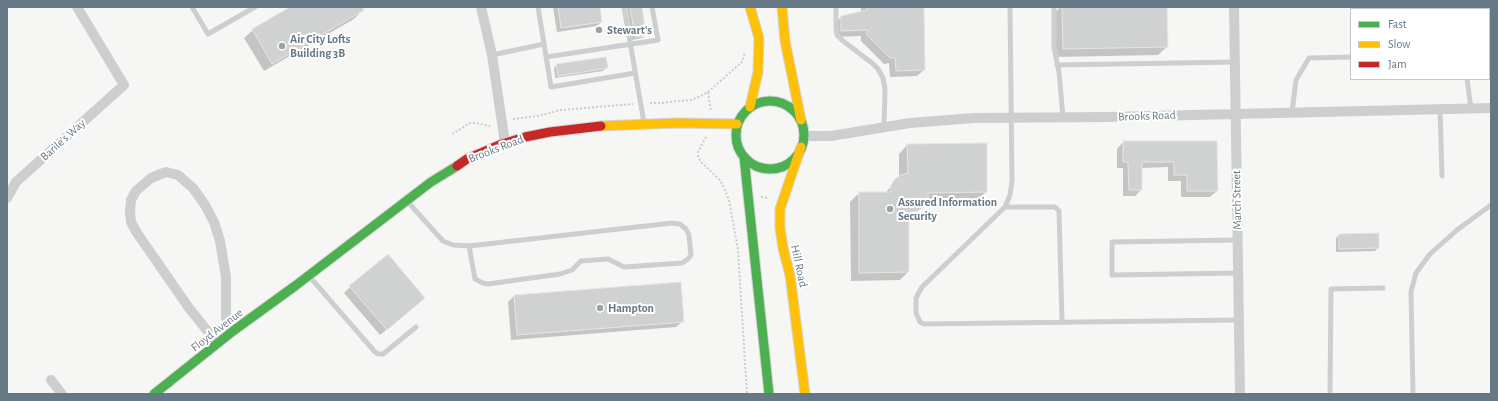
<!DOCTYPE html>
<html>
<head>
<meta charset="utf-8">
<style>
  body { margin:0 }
  #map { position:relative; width:1498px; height:401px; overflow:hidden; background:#f6f6f4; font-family:"Alegreya Sans",sans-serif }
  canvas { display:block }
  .frame { position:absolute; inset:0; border:8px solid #657885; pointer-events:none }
  .legend { position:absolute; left:1350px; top:8px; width:140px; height:72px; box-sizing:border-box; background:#fff; border:1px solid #c1c9ce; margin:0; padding:5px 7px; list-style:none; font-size:12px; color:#657885 }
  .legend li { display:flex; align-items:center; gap:8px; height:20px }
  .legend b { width:20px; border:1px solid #c1c9ce }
</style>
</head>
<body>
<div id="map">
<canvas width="1498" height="401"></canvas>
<div class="frame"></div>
<ul class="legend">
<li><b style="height:5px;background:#4caf50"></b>Fast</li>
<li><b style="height:5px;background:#ffc107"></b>Slow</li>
<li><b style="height:5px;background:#c62828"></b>Jam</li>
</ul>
</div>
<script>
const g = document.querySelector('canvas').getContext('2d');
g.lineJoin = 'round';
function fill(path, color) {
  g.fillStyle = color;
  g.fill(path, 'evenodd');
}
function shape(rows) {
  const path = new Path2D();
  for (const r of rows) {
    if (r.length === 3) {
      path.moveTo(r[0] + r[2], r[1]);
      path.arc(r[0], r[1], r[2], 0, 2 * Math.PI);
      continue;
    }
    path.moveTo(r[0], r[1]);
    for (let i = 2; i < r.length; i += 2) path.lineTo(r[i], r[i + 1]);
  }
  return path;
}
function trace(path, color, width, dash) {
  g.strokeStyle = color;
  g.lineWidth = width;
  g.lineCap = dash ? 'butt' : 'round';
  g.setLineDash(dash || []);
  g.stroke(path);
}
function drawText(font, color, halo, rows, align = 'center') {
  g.font = font + ' "Alegreya Sans",sans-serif';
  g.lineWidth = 4;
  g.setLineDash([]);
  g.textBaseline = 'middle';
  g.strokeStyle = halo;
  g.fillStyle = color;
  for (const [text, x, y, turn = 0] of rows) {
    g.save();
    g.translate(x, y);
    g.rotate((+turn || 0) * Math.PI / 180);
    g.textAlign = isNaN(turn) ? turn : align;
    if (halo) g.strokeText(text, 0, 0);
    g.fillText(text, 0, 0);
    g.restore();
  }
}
const shadow = shape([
  [292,7,361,7,363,10,354,19,264,71,244,38,253,30],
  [553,7,599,7,601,22,597,26,557,32],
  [627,7,641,7,645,35,642,38,632,40],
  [861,7,923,7,924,70,917,76,890,77,889,63,884,64,861,41,861,36,835,37,835,23,841,17,861,12],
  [1060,7,1166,7,1167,47,1158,55,1055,57,1054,14],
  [557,65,606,68,603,71,555,78,554,68],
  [1123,142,1216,142,1217,191,1210,197,1181,197,1181,181,1168,181,1168,167,1141,168,1141,190,1135,196,1123,196,1123,168,1117,168,1117,149],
  [907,145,986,192,977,200,926,201,924,206,908,220,908,272,900,280,851,281,850,202,859,193,885,193,899,178,899,154],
  [1339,235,1378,248,1375,251,1336,252,1336,238],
  [680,283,683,321,676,327,511,340,508,302,514,296],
  [350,287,418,304,380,335,344,293]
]);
const building = shape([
  [290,7,362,7,364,10,272,64,252,29,290,7],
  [558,7,600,7,602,22,561,28,558,7],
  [630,7,642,7,646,36,635,37,630,7],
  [867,7,924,7,925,70,896,71,895,58,890,58,867,35,867,30,841,31,841,16,867,10,867,7],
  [1062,7,1167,7,1168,47,1063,49,1062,7],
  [606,57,608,68,558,76,556,64,606,57],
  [1123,141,1217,141,1218,191,1187,191,1187,175,1174,175,1174,162,1142,162,1142,190,1129,190,1128,162,1123,162,1123,141],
  [987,143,987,192,928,193,928,200,925,206,918,211,909,213,909,272,859,273,859,192,891,192,891,185,895,179,901,175,908,173,907,144,987,143],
  [1379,233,1379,248,1339,249,1339,234,1379,233],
  [388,254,425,298,387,330,349,286,388,254],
  [681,282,684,322,517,335,514,295,681,282]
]);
const path = shape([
  [708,92,711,111],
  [650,103,661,103,679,101,691,100,701,96,708,92,742,62,745,52],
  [513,119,538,116,561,110,633,104],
  [452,134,470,123,476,123,489,126,491,125],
  [706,137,698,152,698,157,701,162,720,180,725,190,729,200,738,250,747,394],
  [761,197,767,198]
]);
const lane = shape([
  [192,7,208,34,255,7],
  [624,7,644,123],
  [836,7,836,28,837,35,843,41,872,63,878,69,883,78,885,89,884,127],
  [1010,7,1012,181,1010,195,1005,207,922,287,916,298,916,313,920,322,924,324,1239,320],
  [1054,7,1054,48,1059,72,1063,117],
  [544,44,551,87,635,73],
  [492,55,544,44,538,7],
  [546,57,658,40,652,7],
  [1057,65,1235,62],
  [1467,79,1471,109],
  [1440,109,1442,176],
  [1292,112,1296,80,1309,58,1351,57],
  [407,201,443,241,453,245,469,246,672,223,680,224,686,229,689,235,691,255,688,259,682,263,624,267,608,259,581,261,572,270,560,274,488,284,483,283,475,279,469,246],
  [1005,207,1055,207,1059,211,1062,322],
  [1238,240,1112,242,1112,275,1239,273],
  [309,276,375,352,378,354,383,354,416,327],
  [1330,394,1331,289,1383,288],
  [1413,394,1411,292,1416,273,1430,254,1457,230,1491,205]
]);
const street = shape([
  [481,7,492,55,505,143],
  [1234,7,1240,394],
  [804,136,831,136,910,123,974,118,1108,117,1491,108],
  [7,198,16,182,124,85,77,7],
  [217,343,189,308,137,233,131,222,130,211,131,200,136,191,151,178,166,172,178,175,193,188,205,205,214,222,220,241,226,277,226,318,233,331],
  [51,380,62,394]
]);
const fast = shape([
  [770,135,34],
  [744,157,769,394],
  [154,394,233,331,295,286,431,182,457,166]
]);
const slow = shape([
  [750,7,759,38,758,72,750,107],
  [782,7,785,41,801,120],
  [601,126,676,123,737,124],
  [801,147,780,209,780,228,783,248,790,275,805,394]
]);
const jam = shape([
  [457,166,467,159,502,144,525,137,550,132,601,126]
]);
const markers = [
  [599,30,4,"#98a4ac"],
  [282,46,4,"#98a4ac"],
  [890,209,4,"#98a4ac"],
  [600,308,4,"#98a4ac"]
];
const poiNames = [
  ["Stewart's",607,30],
  ["Air City Lofts",290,39],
  ["Building 3B",290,53],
  ["Assured Information",898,202],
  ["Security",898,216],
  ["Hampton",608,308]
];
const streetNames = [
  ["Brooks Road",1147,116,-2],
  ["Barile's Way",63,140,-42],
  ["Brooks Road",496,149,-21],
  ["March Street",1237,200,-91],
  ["Hill Road",799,266,78],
  ["Floyd Avenue",217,330,-38]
];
fill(shadow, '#0003');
fill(building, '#d0d1d1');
trace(building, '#e5e5e4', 1);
trace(fast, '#d3d4d5', 11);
trace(slow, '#d3d4d5', 11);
trace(jam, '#d3d4d5', 11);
trace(path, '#ccc', 2, [2, 2]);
trace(lane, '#cdcfcf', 5);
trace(street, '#cdcfcf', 10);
trace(fast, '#4caf50', 9);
trace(slow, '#ffc107', 9);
trace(jam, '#c62828', 9);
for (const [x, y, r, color] of markers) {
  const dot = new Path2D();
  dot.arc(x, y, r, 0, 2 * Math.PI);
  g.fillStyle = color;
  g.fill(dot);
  trace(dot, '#fff', 1.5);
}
drawText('bold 12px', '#657885', '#fff', poiNames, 'left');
drawText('12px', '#657885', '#fff', streetNames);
</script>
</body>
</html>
